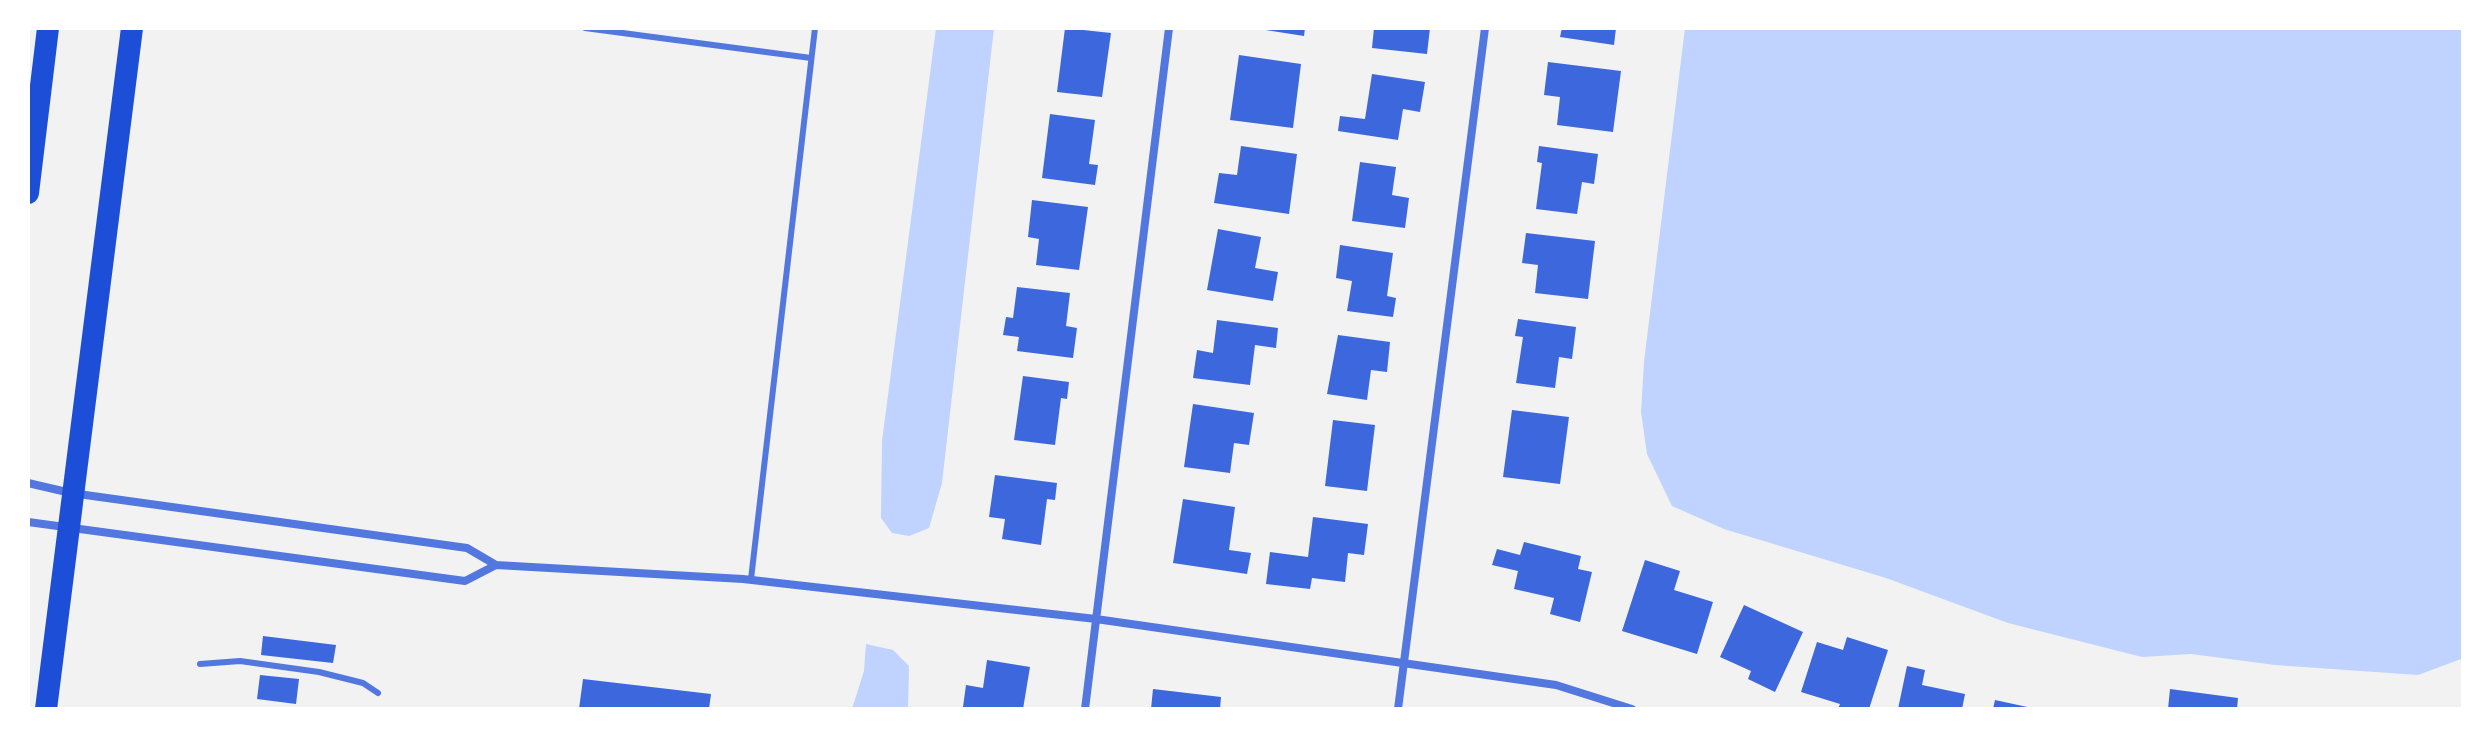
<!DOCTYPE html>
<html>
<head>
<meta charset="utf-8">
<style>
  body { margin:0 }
  #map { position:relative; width:2491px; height:737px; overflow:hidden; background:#f2f2f2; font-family:Overpass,sans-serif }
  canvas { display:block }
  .frame { position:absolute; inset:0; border:30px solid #fff; pointer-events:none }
</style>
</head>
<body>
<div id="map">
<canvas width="2491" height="737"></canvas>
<div class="frame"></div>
</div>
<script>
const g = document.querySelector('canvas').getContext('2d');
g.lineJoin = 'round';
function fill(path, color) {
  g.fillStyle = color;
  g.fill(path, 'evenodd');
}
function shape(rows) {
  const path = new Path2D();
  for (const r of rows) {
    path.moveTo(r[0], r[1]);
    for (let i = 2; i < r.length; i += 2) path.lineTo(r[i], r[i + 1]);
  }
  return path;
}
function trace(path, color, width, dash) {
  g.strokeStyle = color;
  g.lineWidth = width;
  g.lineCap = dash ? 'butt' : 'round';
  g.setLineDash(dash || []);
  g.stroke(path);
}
const water = shape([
  [936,28,994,28,942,483,929,528,909,536,892,533,881,518,882,441],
  [1685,28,2463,28,2461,659,2418,675,2275,665,2191,654,2142,657,2008,623,1886,578,1724,529,1672,506,1647,454,1641,412,1644,362],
  [866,644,893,650,909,666,908,709,852,709,864,671]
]);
const building = shape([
  [1065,28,1111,33,1102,97,1057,92],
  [1253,28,1305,28,1304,36],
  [1374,28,1430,28,1427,54,1372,48],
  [1562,28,1616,28,1614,45,1560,37],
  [1239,55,1301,64,1293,128,1230,120],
  [1548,62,1621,71,1613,132,1557,125,1560,97,1544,95],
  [1372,74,1425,82,1420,112,1403,109,1398,140,1338,131,1340,116,1365,119],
  [1050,114,1095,120,1089,164,1098,165,1095,185,1042,178],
  [1241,146,1297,154,1289,214,1214,203,1219,173,1237,175],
  [1539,146,1598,154,1594,184,1582,182,1577,214,1536,209,1542,163,1537,162],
  [1360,162,1396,167,1392,195,1409,198,1405,228,1352,221],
  [1032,200,1088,207,1079,270,1036,265,1039,239,1028,237],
  [1218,229,1261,237,1255,268,1278,272,1273,301,1207,290],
  [1526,233,1595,241,1588,299,1535,293,1538,265,1522,263],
  [1340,245,1393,253,1387,296,1396,298,1393,317,1347,311,1352,281,1336,278],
  [1017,287,1070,293,1066,326,1077,328,1073,358,1017,351,1019,337,1003,335,1006,317,1013,318],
  [1518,319,1576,327,1572,359,1559,357,1555,388,1516,383,1523,337,1515,336],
  [1217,320,1278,328,1276,348,1255,345,1250,385,1193,378,1197,350,1213,353],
  [1338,335,1390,342,1387,372,1371,370,1367,400,1327,394],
  [1023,376,1069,382,1067,399,1061,398,1055,445,1014,440],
  [1193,404,1254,413,1249,445,1234,443,1230,473,1184,467],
  [1512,410,1569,417,1560,484,1503,477],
  [1333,420,1375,425,1367,491,1325,486],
  [995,475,1057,483,1055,500,1047,499,1041,545,1002,539,1005,519,989,517],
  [1183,499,1235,507,1229,550,1251,553,1247,574,1173,563],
  [1313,517,1368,524,1364,555,1348,553,1345,582,1312,578,1310,589,1266,584,1270,552,1308,557],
  [1524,542,1581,556,1578,569,1592,572,1580,622,1550,614,1554,598,1514,589,1518,571,1492,565,1497,549,1520,555],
  [1645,560,1680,571,1674,590,1713,602,1697,654,1622,631],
  [1744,605,1803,632,1775,692,1748,679,1751,671,1720,657],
  [263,636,336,645,333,663,261,655],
  [1847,637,1888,650,1869,709,1838,709,1840,704,1801,692,1817,642,1843,650],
  [987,660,1030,667,1023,709,963,707,966,685,983,688],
  [1907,666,1925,670,1922,685,1965,694,1962,709,1898,709],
  [260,675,299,679,296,704,257,699],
  [583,679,711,694,709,709,579,709],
  [1153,689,1221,697,1220,709,1151,709],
  [2170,689,2238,698,2237,709,2168,709],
  [1995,700,2032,708,2032,709,1993,709]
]);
const service = shape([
  [585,28,811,58],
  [751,579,815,28],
  [200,664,240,661,319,672,363,683,378,693]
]);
const minor = shape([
  [28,483,71,493,467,548,496,565,743,579,1096,619,1556,685,1632,709],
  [28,522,465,581,496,565],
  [1085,709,1169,28],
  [1398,709,1485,28]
]);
const trunk = shape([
  [28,193,48,28],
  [46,709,132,28]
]);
fill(water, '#bfd3fe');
fill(building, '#3d67dc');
trace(service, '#5277de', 6);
trace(minor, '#5277de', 8);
trace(trunk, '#1d4ed8', 22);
</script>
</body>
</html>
